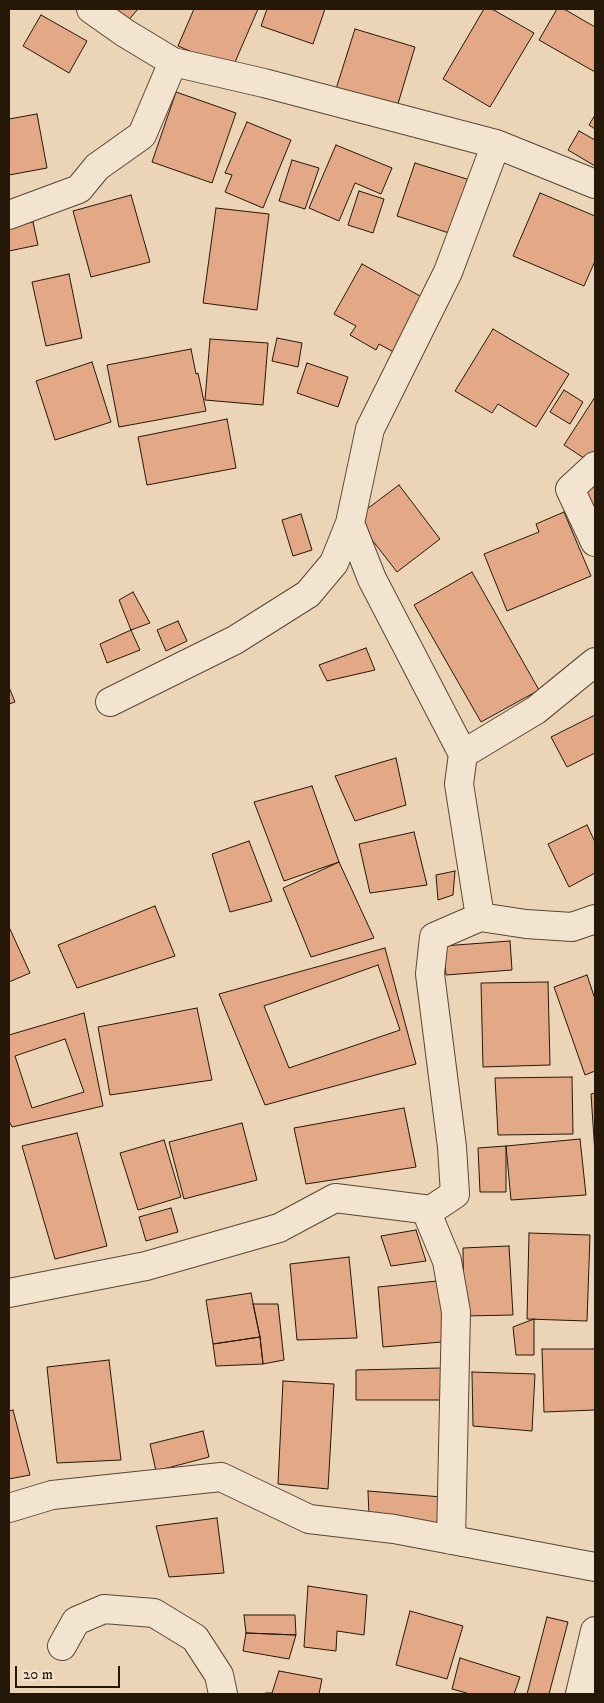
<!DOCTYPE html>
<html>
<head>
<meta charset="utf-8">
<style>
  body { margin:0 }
  #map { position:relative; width:604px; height:1703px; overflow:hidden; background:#ecd5b7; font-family:"IM FELL DW Pica",serif }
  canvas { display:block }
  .frame { position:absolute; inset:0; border:10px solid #251809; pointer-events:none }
  .scale { position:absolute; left:15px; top:1666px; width:105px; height:22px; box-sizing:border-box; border:2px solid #251809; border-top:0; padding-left:6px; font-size:15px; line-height:18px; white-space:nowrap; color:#251809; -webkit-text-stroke:4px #f3e4d0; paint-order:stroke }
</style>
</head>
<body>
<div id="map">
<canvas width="604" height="1703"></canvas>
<div class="frame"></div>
<div class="scale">20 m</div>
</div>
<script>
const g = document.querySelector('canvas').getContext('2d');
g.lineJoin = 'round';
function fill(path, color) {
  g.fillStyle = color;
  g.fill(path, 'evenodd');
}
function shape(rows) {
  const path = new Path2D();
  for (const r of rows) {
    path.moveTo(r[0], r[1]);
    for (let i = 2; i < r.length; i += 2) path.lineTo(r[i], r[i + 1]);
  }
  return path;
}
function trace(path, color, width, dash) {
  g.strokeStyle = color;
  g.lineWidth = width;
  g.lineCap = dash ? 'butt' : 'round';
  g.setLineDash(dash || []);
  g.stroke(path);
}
const building = shape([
  [109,9,138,9,126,23,109,9],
  [194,9,258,9,232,69,178,46,194,9],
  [267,9,325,9,313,44,261,26,267,9],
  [484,9,492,9,534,33,490,107,443,79,484,9],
  [557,9,564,9,595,27,595,72,539,40,557,9],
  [41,15,87,41,69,73,23,46,41,15],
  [355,29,415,47,397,107,336,89,355,29],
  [176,92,236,113,212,183,152,162,176,92],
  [37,114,47,168,9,175,9,119,37,114],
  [595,115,595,129,589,125,595,115],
  [247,122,291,140,263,208,225,192,232,175,225,173,247,122],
  [579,131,595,140,595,166,568,150,579,131],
  [336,145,392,168,381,194,355,183,339,221,309,208,336,145],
  [292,160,319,168,305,209,279,201,292,160],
  [415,163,470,180,452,234,397,216,415,163],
  [359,191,384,199,373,233,348,225,359,191],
  [540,193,595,216,595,261,584,286,513,256,540,193],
  [131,195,150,262,91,277,73,211,131,195],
  [216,208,269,214,257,310,203,303,216,208],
  [33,222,38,245,9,251,9,227,33,222],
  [362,264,429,301,399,355,379,344,376,350,350,335,356,326,334,314,362,264],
  [69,274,82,338,46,346,32,282,69,274],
  [493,329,569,374,536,427,498,404,492,413,455,391,493,329],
  [277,338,302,343,298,367,272,361,277,338],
  [210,339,268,343,263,405,205,400,210,339],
  [191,349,196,374,198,373,206,411,119,427,107,365,191,349],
  [92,362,111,422,55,440,36,381,92,362],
  [307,363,348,377,338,407,297,393,307,363],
  [564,390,583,402,570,424,550,412,564,390],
  [595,397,595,453,590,462,564,445,595,397],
  [227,419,236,468,147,485,138,437,227,419],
  [595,473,595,515,579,488,595,473],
  [399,485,440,539,397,572,355,518,399,485],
  [564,512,591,576,507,611,484,554,539,532,536,524,564,512],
  [301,514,312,550,293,556,282,520,301,514],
  [472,572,539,690,481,722,414,605,472,572],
  [133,592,150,623,131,630,119,600,133,592],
  [178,621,187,641,166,651,157,630,178,621],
  [131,630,140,650,107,663,100,644,131,630],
  [366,648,375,670,327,681,319,665,366,648],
  [9,687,15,702,9,704,9,687],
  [595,715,595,753,567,767,551,737,595,715],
  [396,758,406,805,355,821,335,776,396,758],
  [312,786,339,862,284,881,254,802,312,786],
  [587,825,595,842,595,873,569,887,548,844,587,825],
  [414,832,427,885,370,893,359,844,414,832],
  [249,841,272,901,230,912,212,854,249,841],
  [339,862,374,938,311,957,283,888,339,862],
  [455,871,453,895,438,900,436,875,455,871],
  [155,906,175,956,77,988,58,945,155,906],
  [9,927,30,973,9,982,9,927],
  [510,941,512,970,446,975,443,946,510,941],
  [385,948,416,1064,265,1105,219,994,385,948],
  [378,965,400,1030,289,1068,264,1006,378,965],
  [587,975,595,999,595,1071,585,1075,554,987,587,975],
  [548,982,550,1065,483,1067,481,983,548,982],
  [197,1008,212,1080,110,1095,98,1027,197,1008],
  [84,1013,103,1106,12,1127,9,1121,9,1035,84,1013],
  [65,1039,84,1092,32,1108,15,1056,65,1039],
  [572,1077,573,1134,498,1135,495,1078,572,1077],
  [595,1093,595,1154,591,1094,595,1093],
  [404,1108,416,1167,306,1184,294,1128,404,1108],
  [242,1123,257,1180,184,1199,169,1142,242,1123],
  [77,1133,107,1246,55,1259,22,1146,77,1133],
  [580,1139,586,1195,511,1200,506,1146,580,1139],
  [164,1140,181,1197,138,1210,120,1153,164,1140],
  [506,1146,506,1192,480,1192,478,1148,506,1146],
  [171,1208,178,1232,146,1241,139,1217,171,1208],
  [416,1230,426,1261,391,1266,381,1236,416,1230],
  [529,1233,590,1235,587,1321,527,1319,529,1233],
  [509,1246,513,1315,464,1316,463,1248,509,1246],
  [349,1257,357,1338,297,1340,290,1264,349,1257],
  [447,1280,453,1341,383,1347,378,1287,447,1280],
  [251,1293,260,1337,213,1344,206,1300,251,1293],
  [253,1304,278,1304,284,1360,263,1364,260,1337,253,1304],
  [534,1319,534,1355,516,1355,513,1327,534,1319],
  [260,1337,263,1364,216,1366,213,1344,260,1337],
  [542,1349,595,1349,595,1410,544,1412,542,1349],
  [109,1360,121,1460,57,1463,47,1367,109,1360],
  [441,1368,443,1400,356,1400,356,1370,441,1368],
  [472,1372,535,1374,532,1431,473,1426,472,1372],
  [283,1381,334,1384,328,1489,278,1484,283,1381],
  [13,1410,30,1475,9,1479,9,1411,13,1410],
  [203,1431,209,1457,156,1471,150,1444,203,1431],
  [368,1491,442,1497,441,1526,369,1516,368,1491],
  [217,1518,224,1573,169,1577,156,1526,217,1518],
  [308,1586,367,1595,364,1635,337,1631,336,1651,304,1647,308,1586],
  [410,1611,463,1626,447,1679,396,1665,410,1611],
  [244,1615,295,1615,296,1635,246,1633,244,1615],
  [547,1617,568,1622,549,1694,527,1694,547,1617],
  [246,1633,296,1635,289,1659,243,1651,246,1633],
  [460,1658,520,1677,514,1694,470,1694,452,1689,460,1658],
  [279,1671,322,1679,319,1694,265,1694,265,1693,272,1693,279,1671]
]);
const minor = shape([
  [91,9,125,33,173,62,264,83,496,144,595,184],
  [9,215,79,189,97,167,142,135,173,62],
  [595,466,570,489,595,542],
  [110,702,235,640,308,594,334,563,350,523],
  [463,754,372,579,350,523,370,429,448,272,496,144],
  [480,917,459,784,463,754,536,710,595,662],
  [431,1210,455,1194,452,1147,430,974,434,937,480,917,526,924,572,927,595,919],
  [9,1293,146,1266,279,1228,335,1198,431,1210,427,1213,447,1261,456,1312,451,1540],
  [9,1508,52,1495,221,1477,309,1519,394,1529,595,1567],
  [62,1646,76,1621,104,1609,154,1613,195,1638,219,1675,223,1694],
  [580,1694,595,1631]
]);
fill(building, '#e3a886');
trace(building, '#251809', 1);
trace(minor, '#574734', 30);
trace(minor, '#f3e4d0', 28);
</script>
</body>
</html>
